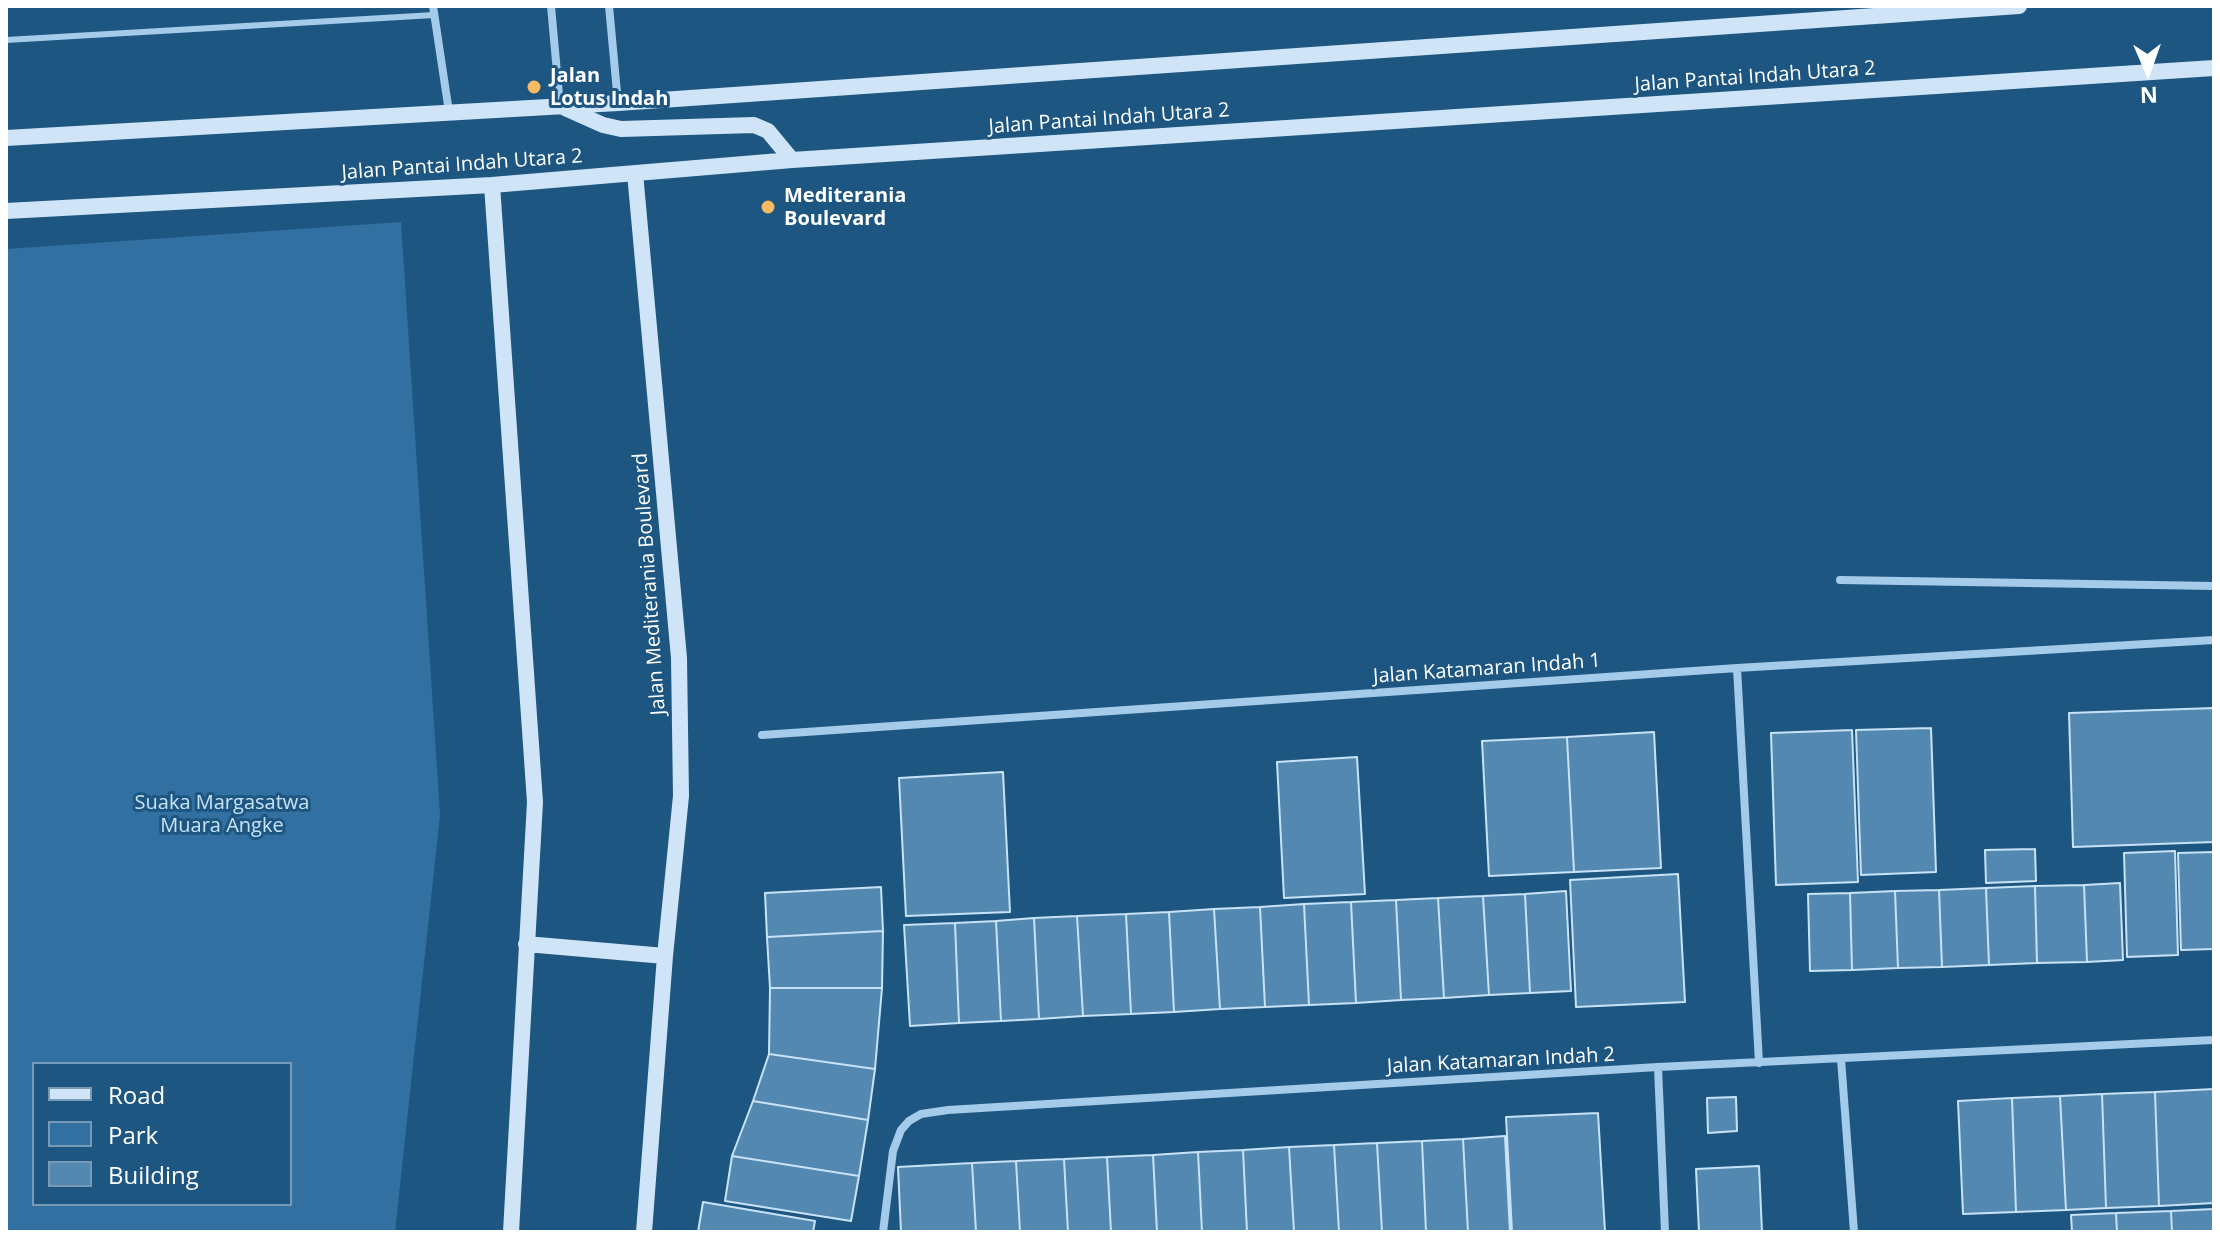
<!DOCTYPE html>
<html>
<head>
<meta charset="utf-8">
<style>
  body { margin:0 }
  #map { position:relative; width:2220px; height:1238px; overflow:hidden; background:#1e5682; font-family:"Open Sans",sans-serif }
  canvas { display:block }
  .frame { position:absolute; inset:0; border:8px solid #fff; pointer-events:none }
  .legend { position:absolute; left:32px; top:1062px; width:260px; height:144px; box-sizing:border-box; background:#1e5682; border:2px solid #789ab4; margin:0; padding:10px 14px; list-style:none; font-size:24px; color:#fff }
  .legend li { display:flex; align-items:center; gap:16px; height:40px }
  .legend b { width:40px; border:2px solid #789ab4 }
  .north { position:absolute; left:2108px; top:32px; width:80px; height:80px; -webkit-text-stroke:6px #1e5682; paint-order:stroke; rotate:178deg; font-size:22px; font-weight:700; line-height:32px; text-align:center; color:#fff }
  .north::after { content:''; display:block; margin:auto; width:28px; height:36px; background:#fff; clip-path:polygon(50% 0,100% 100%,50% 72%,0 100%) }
</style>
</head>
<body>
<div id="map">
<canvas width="2220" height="1238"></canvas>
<div class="frame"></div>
<ul class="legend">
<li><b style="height:10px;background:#cfe5f7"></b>Road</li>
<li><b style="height:22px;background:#3170a1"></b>Park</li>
<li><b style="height:22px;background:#5388b1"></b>Building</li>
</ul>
<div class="north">N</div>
</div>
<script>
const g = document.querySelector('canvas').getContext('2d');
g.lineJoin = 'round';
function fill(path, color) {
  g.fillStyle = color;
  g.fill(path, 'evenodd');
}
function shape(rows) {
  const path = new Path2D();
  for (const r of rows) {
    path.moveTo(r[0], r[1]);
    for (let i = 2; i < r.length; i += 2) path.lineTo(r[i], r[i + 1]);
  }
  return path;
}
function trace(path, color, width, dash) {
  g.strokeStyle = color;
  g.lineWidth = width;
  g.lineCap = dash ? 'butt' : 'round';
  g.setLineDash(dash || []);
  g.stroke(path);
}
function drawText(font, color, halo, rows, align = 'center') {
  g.font = font + ' "Open Sans",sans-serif';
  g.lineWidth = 6;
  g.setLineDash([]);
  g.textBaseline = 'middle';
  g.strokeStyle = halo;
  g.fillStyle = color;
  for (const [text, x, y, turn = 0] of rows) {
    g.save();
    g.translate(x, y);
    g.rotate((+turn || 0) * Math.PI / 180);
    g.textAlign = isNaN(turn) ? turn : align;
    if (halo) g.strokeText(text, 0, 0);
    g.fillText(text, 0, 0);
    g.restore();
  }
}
const green = shape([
  [401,222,440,815,395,1232,6,1232,6,249],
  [34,1064,290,1064,290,1204,34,1204]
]);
const building = shape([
  [2214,708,2214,842,2073,847,2069,713,2214,708],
  [1931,728,1936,872,1861,875,1856,730,1931,728],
  [1852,730,1858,882,1776,885,1771,733,1852,730],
  [1654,732,1661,868,1574,872,1567,737,1654,732],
  [1567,737,1574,872,1489,876,1482,741,1567,737],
  [1357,757,1365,894,1284,898,1277,762,1357,757],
  [1003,772,1010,912,906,916,899,778,1003,772],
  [2035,849,2036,881,1986,883,1985,850,2035,849],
  [2175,851,2178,955,2127,957,2124,853,2175,851],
  [2214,852,2214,949,2181,950,2178,853,2214,852],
  [1678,874,1685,1002,1576,1007,1570,880,1678,874],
  [2120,883,2123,960,2087,962,2084,885,2120,883],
  [2084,885,2087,962,2037,963,2035,886,2084,885],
  [2035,886,2037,963,1989,965,1986,888,2035,886],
  [881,887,883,931,767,937,765,893,881,887],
  [1986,888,1989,965,1942,967,1939,890,1986,888],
  [1939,890,1942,967,1898,968,1895,891,1939,890],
  [1566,891,1571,991,1530,993,1525,894,1566,891],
  [1895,891,1898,968,1852,970,1850,893,1895,891],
  [1850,893,1852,970,1810,971,1808,894,1850,893],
  [1525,894,1530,993,1489,995,1483,896,1525,894],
  [1483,896,1489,995,1444,998,1438,898,1483,896],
  [1438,898,1444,998,1401,1000,1396,900,1438,898],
  [1396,900,1401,1000,1356,1003,1351,902,1396,900],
  [1351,902,1356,1003,1309,1005,1304,904,1351,902],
  [1304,904,1309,1005,1265,1007,1260,907,1304,904],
  [1260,907,1265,1007,1220,1009,1214,909,1260,907],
  [1214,909,1220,1009,1174,1012,1169,912,1214,909],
  [1169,912,1174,1012,1131,1014,1126,914,1169,912],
  [1126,914,1131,1014,1083,1016,1077,916,1126,914],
  [1077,916,1083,1016,1039,1019,1034,918,1077,916],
  [1034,918,1039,1019,1001,1021,996,921,1034,918],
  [996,921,1001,1021,959,1023,955,923,996,921],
  [955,923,959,1023,910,1026,904,925,955,923],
  [883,931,882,988,770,988,767,937,883,931],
  [770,988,882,988,875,1069,769,1054,770,988],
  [769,1054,875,1069,868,1120,753,1101,769,1054],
  [2214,1089,2214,1203,2159,1206,2155,1092,2214,1089],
  [2155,1092,2159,1206,2106,1208,2102,1094,2155,1092],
  [2102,1094,2106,1208,2066,1210,2060,1096,2102,1094],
  [2060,1096,2066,1210,2016,1212,2012,1098,2060,1096],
  [1736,1097,1737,1131,1708,1133,1707,1098,1736,1097],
  [2012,1098,2016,1212,1963,1214,1958,1101,2012,1098],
  [753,1101,868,1120,859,1176,732,1156,753,1101],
  [1598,1113,1605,1232,1512,1232,1506,1117,1598,1113],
  [1505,1136,1510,1232,1468,1232,1463,1139,1505,1136],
  [1463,1139,1468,1232,1426,1232,1422,1141,1463,1139],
  [1422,1141,1426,1232,1382,1232,1377,1143,1422,1141],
  [1377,1143,1382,1232,1339,1232,1334,1145,1377,1143],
  [1334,1145,1339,1232,1294,1232,1289,1147,1334,1145],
  [1289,1147,1294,1232,1247,1232,1243,1150,1289,1147],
  [1243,1150,1247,1232,1202,1232,1198,1152,1243,1150],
  [1198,1152,1202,1232,1157,1232,1153,1155,1198,1152],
  [1153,1155,1157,1232,1111,1232,1107,1157,1153,1155],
  [732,1156,859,1176,851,1221,725,1201,732,1156],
  [1107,1157,1111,1232,1068,1232,1064,1159,1107,1157],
  [1064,1159,1068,1232,1020,1232,1016,1161,1064,1159],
  [1016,1161,1020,1232,976,1232,972,1163,1016,1161],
  [972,1163,976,1232,901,1232,898,1167,972,1163],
  [1759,1166,1762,1232,1699,1232,1696,1169,1759,1166],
  [703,1202,815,1221,813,1232,698,1232,703,1202],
  [2214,1209,2214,1232,2172,1232,2171,1211,2214,1209],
  [2171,1211,2172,1232,2117,1232,2116,1213,2171,1211],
  [2116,1213,2117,1232,2072,1232,2071,1215,2116,1213]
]);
const lane = shape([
  [6,40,434,15]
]);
const street = shape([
  [433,6,449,112],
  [551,6,560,106],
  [609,6,618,103],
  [1840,580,2214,586],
  [1737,668,1759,1063],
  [762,735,1737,668,2214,640],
  [1841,1059,1854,1232],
  [1658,1067,1665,1232],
  [883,1232,893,1151,901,1130,909,1121,921,1114,948,1110,1658,1067,2213,1040]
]);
const secondary = shape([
  [565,108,603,125,621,129,754,125,768,131,792,160],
  [6,138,618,103,2019,6],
  [635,173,679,658,681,796,665,956,644,1232],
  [492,185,535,802,511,1232],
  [6,211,492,185,792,160,2214,68],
  [526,944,665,956]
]);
const markers = [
  [534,87,8,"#f9bb62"],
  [768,207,8,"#f9bb62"]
];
const poiNames = [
  ["Jalan",550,76],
  ["Lotus Indah",550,99],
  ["Mediterania",784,196],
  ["Boulevard",784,219]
];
const streetNames = [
  ["Jalan Pantai Indah Utara 2",1755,77,-4],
  ["Jalan Pantai Indah Utara 2",1109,119,-4],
  ["Jalan Pantai Indah Utara 2",462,165,-4],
  ["Jalan Mediterania Boulevard",650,584,-94],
  ["Jalan Katamaran Indah 1",1487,669,-4],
  ["Jalan Katamaran Indah 2",1501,1061,-3]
];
const parkNames = [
  ["Suaka Margasatwa",222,803],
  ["Muara Angke",222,826]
];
fill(green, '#3170a1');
fill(building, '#5388b1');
trace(building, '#c8e3f7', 2);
trace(lane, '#a4cbe9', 6);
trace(street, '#a4cbe9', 8);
trace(secondary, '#cfe5f7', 16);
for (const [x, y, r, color] of markers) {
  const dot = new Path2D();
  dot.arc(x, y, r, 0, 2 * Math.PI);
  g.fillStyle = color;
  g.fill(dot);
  trace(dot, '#1e5682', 3);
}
drawText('bold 20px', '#fff', '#1e5682', poiNames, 'left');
drawText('20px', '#fff', '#1e5682', streetNames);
drawText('20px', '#c8e3f7', '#1e5682', parkNames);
</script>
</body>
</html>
